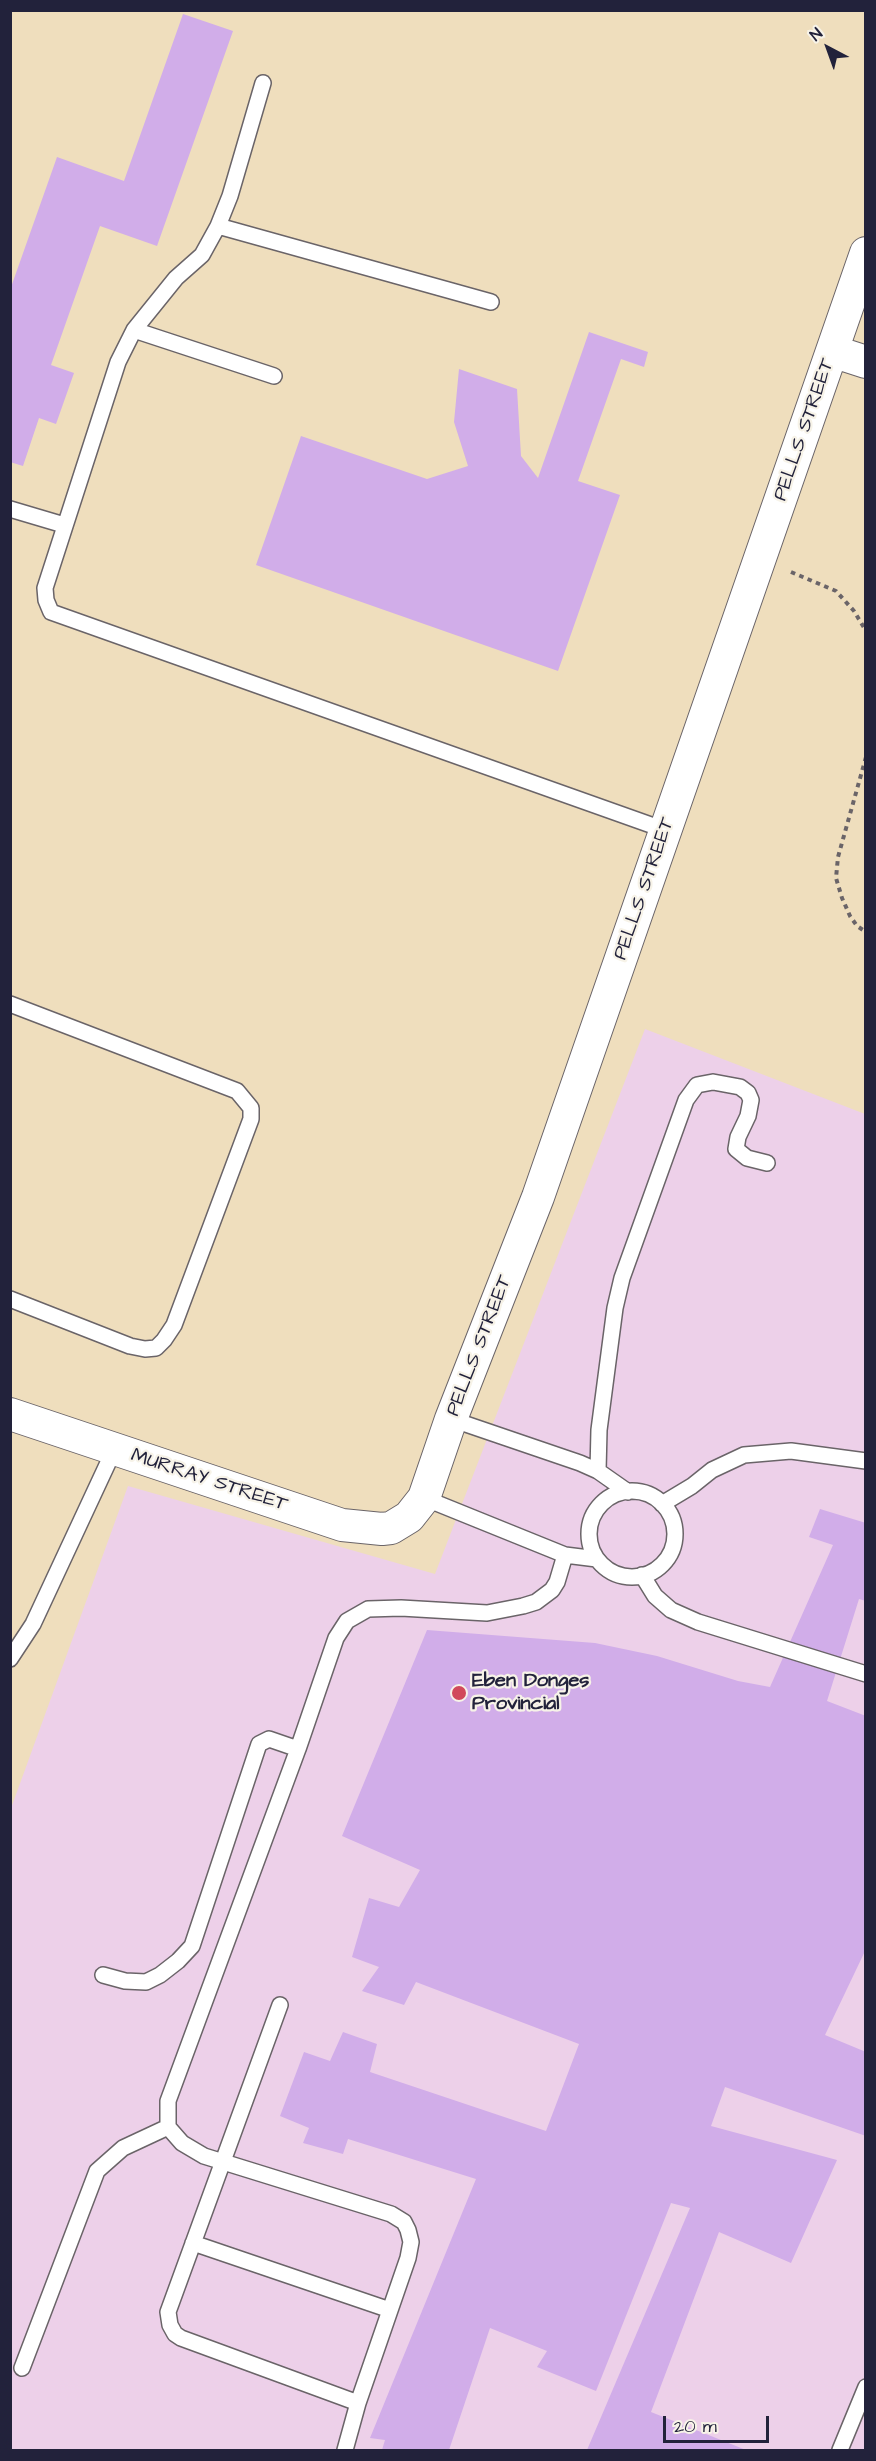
<!DOCTYPE html>
<html>
<head>
<meta charset="utf-8">
<style>
  body { margin:0 }
  #map { position:relative; width:876px; height:2461px; overflow:hidden; background:#efdebd; font-family:"Architects Daughter",sans-serif }
  canvas { display:block }
  .frame { position:absolute; inset:0; border:12px solid #22223b; pointer-events:none }
  .north { position:absolute; left:798px; top:18px; width:60px; height:60px; -webkit-text-stroke:4px #f7f3e8; paint-order:stroke; rotate:319deg; font-size:16px; font-weight:700; line-height:24px; text-align:center; color:#22223b }
  .north::after { content:''; display:block; margin:auto; width:21px; height:27px; background:#22223b; clip-path:polygon(50% 0,100% 100%,50% 72%,0 100%) }
  .scale { position:absolute; left:663px; top:2416px; width:106px; height:27px; box-sizing:border-box; border:3px solid #22223b; border-top:0; padding-left:8px; font-size:18px; line-height:21px; white-space:nowrap; color:#22223b; -webkit-text-stroke:4px #f7f3e8; paint-order:stroke }
</style>
</head>
<body>
<div id="map">
<canvas width="876" height="2461"></canvas>
<div class="frame"></div>
<div class="north">N</div>
<div class="scale">20 m</div>
</div>
<script>
const g = document.querySelector('canvas').getContext('2d');
g.lineJoin = 'round';
function fill(path, color) {
  g.fillStyle = color;
  g.fill(path, 'evenodd');
}
function shape(rows) {
  const path = new Path2D();
  for (const r of rows) {
    if (r.length === 3) {
      path.moveTo(r[0] + r[2], r[1]);
      path.arc(r[0], r[1], r[2], 0, 2 * Math.PI);
      continue;
    }
    path.moveTo(r[0], r[1]);
    for (let i = 2; i < r.length; i += 2) path.lineTo(r[i], r[i + 1]);
  }
  return path;
}
function trace(path, color, width, dash) {
  g.strokeStyle = color;
  g.lineWidth = width;
  g.lineCap = dash ? 'butt' : 'round';
  g.setLineDash(dash || []);
  g.stroke(path);
}
function drawText(font, color, halo, rows, align = 'center') {
  g.font = font + ' "Architects Daughter",sans-serif';
  g.lineWidth = 4.5;
  g.setLineDash([]);
  g.textBaseline = 'middle';
  g.strokeStyle = halo;
  g.fillStyle = color;
  for (const [text, x, y, turn = 0] of rows) {
    g.save();
    g.translate(x, y);
    g.rotate((+turn || 0) * Math.PI / 180);
    g.textAlign = isNaN(turn) ? turn : align;
    if (halo) g.strokeText(text, 0, 0);
    g.fillText(text, 0, 0);
    g.restore();
  }
}
const built = shape([
  [645,1029,865,1114,865,2450,11,2450,10,1811,128,1486,435,1574]
]);
const building = shape([
  [183,14,233,31,157,246,100,226,51,365,74,373,56,424,39,418,23,466,10,462,10,290,57,157,124,181],
  [589,332,648,352,644,367,621,359,578,481,620,495,558,671,256,565,301,436,427,479,468,466,454,422,459,369,517,389,521,456,538,478],
  [820,1509,866,1523,866,1601,859,1599,827,1701,866,1716,866,1949,825,2035,866,2052,866,2136,725,2087,711,2126,837,2160,791,2263,719,2232,651,2412,746,2450,587,2450,690,2208,671,2203,596,2391,537,2367,547,2351,490,2328,449,2450,382,2450,385,2440,370,2438,476,2179,348,2139,343,2154,303,2143,309,2128,280,2116,304,2052,330,2061,343,2032,377,2044,370,2072,546,2131,579,2044,416,1982,404,2005,362,1991,379,1967,352,1957,369,1898,399,1907,420,1870,342,1836,427,1630,595,1643,657,1656,738,1681,770,1687,833,1545,809,1537]
]);
const path = shape([
  [791,572,836,591,854,611,866,631],
  [866,757,838,857,836,878,842,898,850,916,857,926,866,932]
]);
const service = shape([
  [263,83,230,196,218,226,202,255,176,278,134,330,118,362,45,588,46,600,51,612,665,830],
  [218,226,491,302],
  [134,330,274,376],
  [10,509,64,525],
  [10,1004,237,1091,251,1108,251,1119,174,1325,164,1340,156,1348,145,1349,130,1346,10,1299],
  [451,1419,580,1463,598,1471,628,1492],
  [598,1471,599,1430,615,1308,622,1278,686,1100,697,1085,713,1082,740,1087,748,1093,751,1100,748,1116,738,1137,736,1149,747,1158,767,1163],
  [632,1534,43],
  [424,1498,565,1555,597,1559],
  [662,1504,692,1486,712,1470,744,1455,791,1451,866,1461],
  [642,1575,655,1596,671,1610,698,1622,866,1674],
  [10,1659,33,1624,114,1450],
  [103,1975,125,1981,146,1982,160,1975,178,1961,192,1946,259,1744,269,1739,298,1749],
  [280,2005,168,2312,170,2325,175,2334,181,2338,358,2403],
  [193,2243,390,2310],
  [22,2368,97,2171,123,2148,168,2127],
  [345,2450,358,2403,408,2258,411,2242,408,2230,404,2222,391,2214,204,2156,182,2143,168,2127,168,2101,298,1749,336,1638,347,1621,368,1609,401,1608,487,1613,523,1606,536,1602,552,1590,557,1582,565,1555],
  [840,2450,866,2387]
]);
const minor = shape([
  [832,351,866,362],
  [10,1414,342,1525,382,1529,391,1528,409,1517,424,1498,451,1419,538,1197,866,253]
]);
const markers = [
  [459,1693,8,"#d1495b"]
];
const streetNames = [
  ["PELLS STREET",805,430,-71],
  ["PELLS STREET",645,889,-71],
  ["PELLS STREET",480,1346,-69],
  ["MURRAY STREET",209,1481,18]
];
const poiNames = [
  ["Eben Donges",472,1682],
  ["Provincial",472,1705]
];
fill(built, '#edd0e9');
fill(building, '#d1ade9');
trace(service, '#6a6468', 18);
trace(minor, '#6a6468', 34);
trace(path, '#6a6468', 4, [4.5, 4.5]);
trace(service, '#fff', 15);
trace(minor, '#fff', 32);
for (const [x, y, r, color] of markers) {
  const dot = new Path2D();
  dot.arc(x, y, r, 0, 2 * Math.PI);
  g.fillStyle = color;
  g.fill(dot);
  trace(dot, '#f7f3e8', 2);
}
drawText('20px', '#22223b', '#f7f3e8', streetNames);
drawText('bold 20px', '#22223b', '#f7f3e8', poiNames, 'left');
</script>
</body>
</html>
